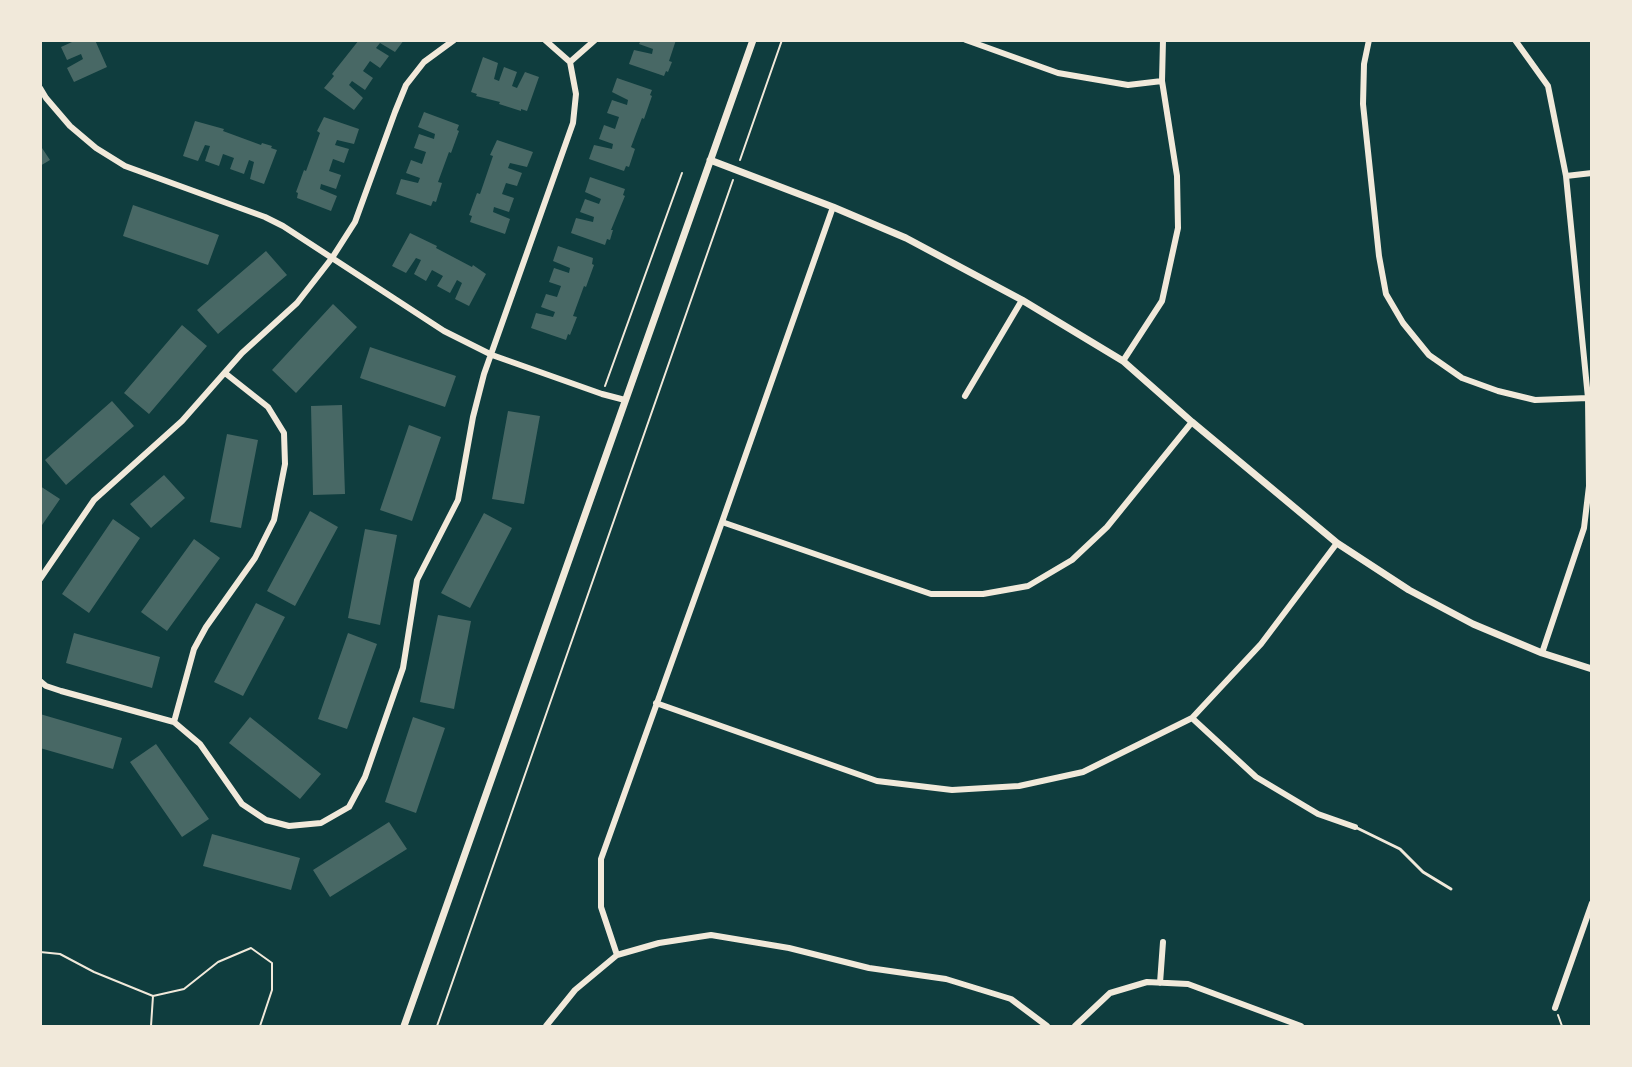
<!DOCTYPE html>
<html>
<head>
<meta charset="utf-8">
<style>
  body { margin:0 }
  #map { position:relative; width:1632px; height:1067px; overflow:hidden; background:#0f3d3e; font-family:Overpass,sans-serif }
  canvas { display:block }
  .frame { position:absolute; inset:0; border:42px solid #f1e9da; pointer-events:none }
</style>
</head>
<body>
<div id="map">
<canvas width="1632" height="1067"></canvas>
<div class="frame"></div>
</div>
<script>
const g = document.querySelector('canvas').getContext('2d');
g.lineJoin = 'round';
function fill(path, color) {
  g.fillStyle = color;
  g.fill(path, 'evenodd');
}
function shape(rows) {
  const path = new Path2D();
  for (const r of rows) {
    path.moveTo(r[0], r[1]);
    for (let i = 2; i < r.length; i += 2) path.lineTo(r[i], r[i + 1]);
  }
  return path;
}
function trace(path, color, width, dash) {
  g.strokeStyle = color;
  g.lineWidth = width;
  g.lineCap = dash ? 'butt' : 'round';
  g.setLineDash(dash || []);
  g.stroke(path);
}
const building = shape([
  [71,40,95,40,107,67,74,82,67,68,83,59,81,54,67,60,61,47,72,42],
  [359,40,404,40,395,52,380,43,376,48,389,56,380,68,370,61,363,71,373,78,365,90,352,81,349,85,363,98,354,110,324,88,334,76,332,74],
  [641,40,676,40,669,61,672,62,668,72,666,71,664,76,629,64,634,50,652,54,653,49,639,44],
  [483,57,498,63,494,79,499,81,504,67,517,72,512,86,517,88,525,72,539,77,527,111,521,109,521,111,499,104,500,102,476,96,477,94,471,92],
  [617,78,652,90,650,95,652,96,644,119,642,118,631,147,635,149,629,167,626,166,624,171,589,159,594,145,612,149,613,144,599,139,604,125,615,129,619,117,607,113,612,100,627,105,628,100,612,92],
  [424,112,459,125,457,130,459,131,451,153,449,152,438,182,442,183,436,202,433,201,431,206,396,194,401,179,418,183,420,178,406,173,411,160,422,164,426,152,414,148,419,134,434,139,435,134,418,127],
  [324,117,359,129,354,144,337,140,335,145,349,149,344,163,333,159,329,171,341,175,336,189,321,184,320,189,337,196,331,211,297,198,298,193,296,192,304,170,306,171,320,133,317,131],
  [195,121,224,129,223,131,261,145,262,143,272,146,271,148,277,150,264,184,250,179,254,162,249,160,244,174,230,169,234,158,223,154,219,166,205,161,210,146,205,145,198,161,183,156],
  [497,140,533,152,527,167,510,163,508,168,522,173,517,186,506,183,502,194,514,198,509,212,494,207,493,212,510,219,505,234,470,222,472,216,469,215,477,193,480,194,493,156,490,155],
  [40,145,50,160,40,166],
  [590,177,625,189,623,195,625,196,611,230,613,230,610,240,607,239,605,245,571,233,576,218,593,222,594,217,580,212,585,199,599,204,601,199,585,192],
  [133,205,219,235,208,265,123,236],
  [410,233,437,246,436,248,472,267,473,265,486,274,469,306,455,299,462,283,457,280,450,293,437,286,443,276,432,270,426,281,414,274,421,260,416,258,406,273,392,266],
  [558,246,593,258,592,264,594,265,586,287,584,286,573,316,577,317,570,335,568,334,566,340,531,328,536,313,553,317,555,312,541,307,546,294,557,297,561,286,549,282,554,268,569,273,570,268,553,261],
  [266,251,287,275,218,334,197,310],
  [333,304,357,327,296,393,272,370],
  [182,325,207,346,149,414,124,393],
  [370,347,456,376,445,407,360,378],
  [112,401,134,426,66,485,45,460],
  [342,405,345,494,313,495,311,406],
  [508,411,540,416,524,504,492,499],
  [409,425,441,437,412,521,380,510],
  [227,434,258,440,241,528,210,522],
  [164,475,185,498,151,528,130,504],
  [40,486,60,499,40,528],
  [310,511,338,527,295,606,267,591],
  [484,513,512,528,470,608,441,593],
  [113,519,140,538,89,613,62,594],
  [365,529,397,535,380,625,348,618],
  [194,539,220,558,167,631,141,612],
  [256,603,285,617,243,696,214,682],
  [438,615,471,621,454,709,420,702],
  [74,633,160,657,152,688,66,663],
  [348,633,377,644,347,729,318,719],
  [40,714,122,738,113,769,40,748],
  [250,717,321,774,300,799,229,743],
  [413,717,445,728,416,813,385,802],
  [156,744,209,819,182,837,130,762],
  [389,822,407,849,330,897,313,870],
  [212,834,300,858,291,890,203,866]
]);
const path = shape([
  [740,160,782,40],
  [605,386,682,173],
  [40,952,60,954,94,972,153,996,184,989,218,962,251,948,272,963,272,990,260,1026],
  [1558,1015,1562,1026],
  [151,1026,153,996],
  [437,1026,733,180]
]);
const service = shape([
  [1355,827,1400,849,1423,872,1451,889]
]);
const minor = shape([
  [966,40,1058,73,1128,85,1162,81],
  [1369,40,1364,64,1363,104,1379,256,1386,294,1403,323,1429,355,1462,378,1498,391,1535,400,1588,398],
  [1515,40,1548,86,1566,176,1588,398,1589,486,1584,528,1542,653],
  [570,62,595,40],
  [40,88,46,98,70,126,96,148,125,166,265,217,283,226,444,331,492,355,602,394,625,400],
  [1566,176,1592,173],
  [1123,361,1162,301,1178,228,1177,176,1162,81,1163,40],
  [965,396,1022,300],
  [722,522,931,594,983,594,1028,586,1072,560,1107,527,1192,422],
  [40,579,94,500,182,421,242,353,297,303,332,258,355,222,395,112,406,85,424,62,454,40],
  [40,681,46,686,61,691,174,722,200,744,242,804,266,820,289,826,321,823,349,807,365,777,403,668,417,580,458,500,473,417,484,374,573,123,576,94,570,62,545,40],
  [656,703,877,781,952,790,1019,786,1083,772,1192,718,1261,644,1337,543],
  [1192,718,1256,777,1318,814,1355,827],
  [174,722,194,649,206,627,255,558,274,520,285,464,284,433,268,407,225,373],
  [617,955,659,943,711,935,789,948,869,968,946,979,1011,999,1047,1026],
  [1160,983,1163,942],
  [1555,1008,1592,903],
  [546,1026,575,990,617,955,601,907,601,859,722,522,833,207],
  [1075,1026,1110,993,1147,982,1188,984,1301,1026]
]);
const tertiary = shape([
  [710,160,833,207,906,238,1022,300,1123,361,1192,422,1337,543,1409,590,1473,624,1542,653,1592,669],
  [404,1026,753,40]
]);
fill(building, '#486865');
trace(path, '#f1e9da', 2);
trace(service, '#f1e9da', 3);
trace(minor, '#f1e9da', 6);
trace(tertiary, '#f1e9da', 7);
</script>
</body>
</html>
